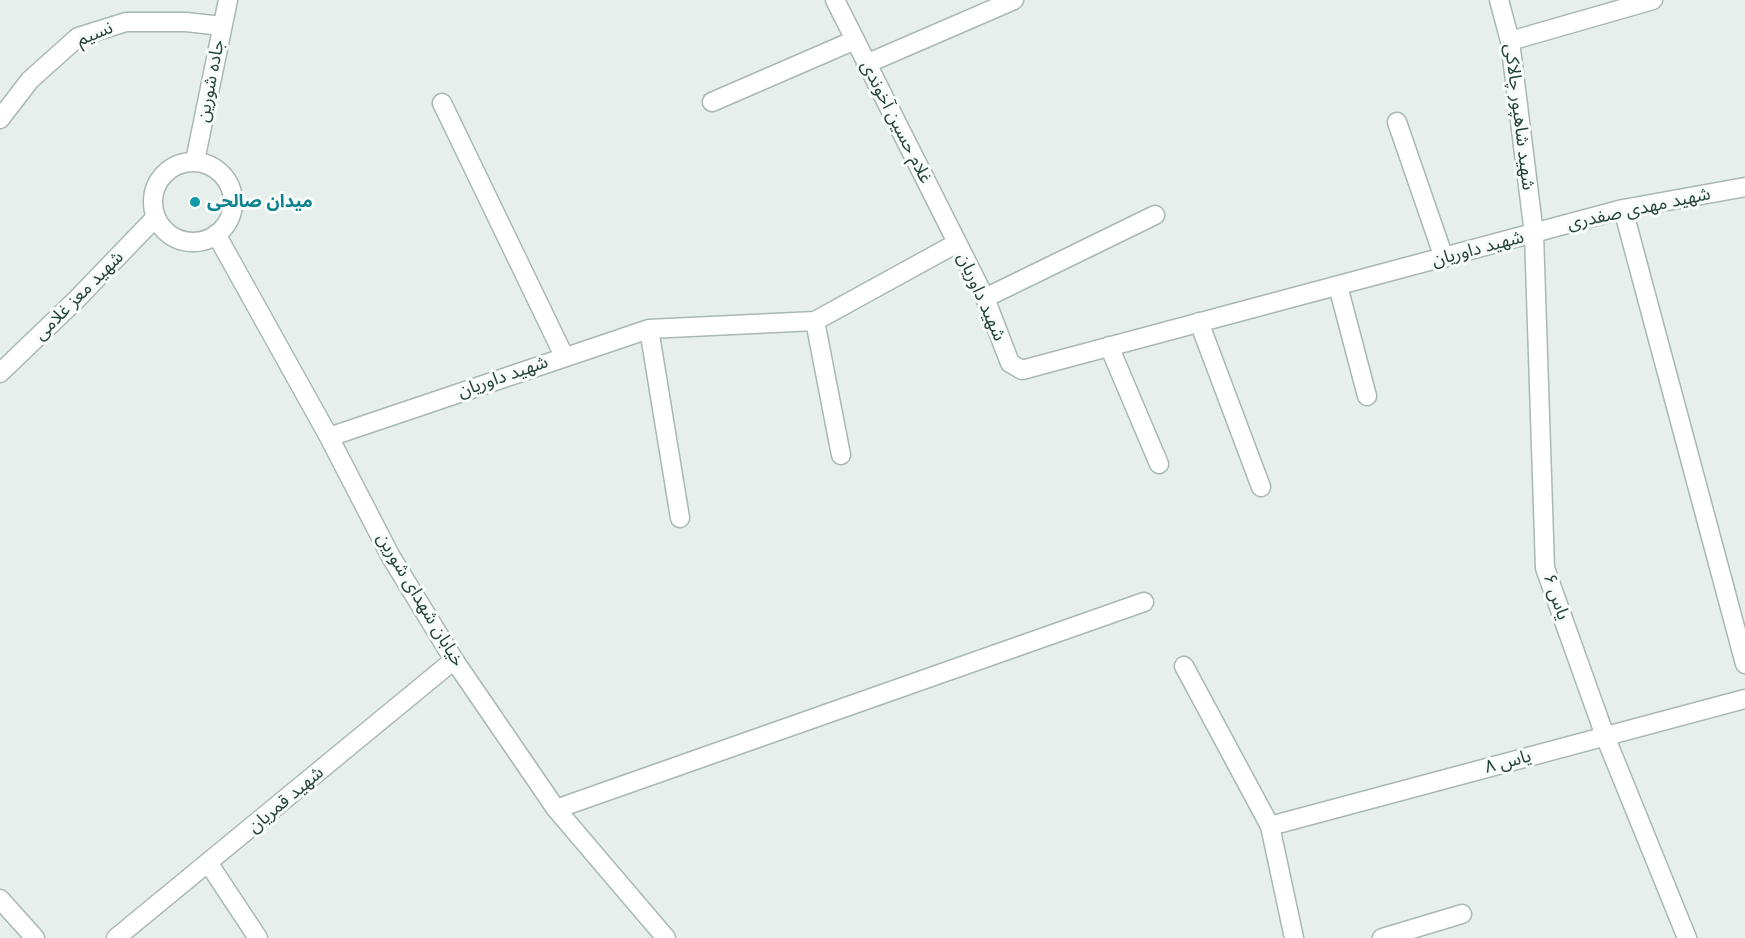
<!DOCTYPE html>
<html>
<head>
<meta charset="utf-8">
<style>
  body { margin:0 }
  canvas { display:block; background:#e6efeb }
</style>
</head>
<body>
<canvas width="1745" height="938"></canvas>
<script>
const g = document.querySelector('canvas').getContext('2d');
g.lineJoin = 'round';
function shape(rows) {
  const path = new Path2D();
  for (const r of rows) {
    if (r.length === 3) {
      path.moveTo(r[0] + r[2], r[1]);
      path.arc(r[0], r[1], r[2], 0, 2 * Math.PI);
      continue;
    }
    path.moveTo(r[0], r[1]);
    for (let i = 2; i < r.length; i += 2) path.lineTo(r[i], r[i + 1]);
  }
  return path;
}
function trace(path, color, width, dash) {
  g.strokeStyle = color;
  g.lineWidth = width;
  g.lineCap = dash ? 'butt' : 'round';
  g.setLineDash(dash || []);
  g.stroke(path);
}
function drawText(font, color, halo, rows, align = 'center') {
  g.font = font + ' "Noto Sans","Noto Sans Arabic",sans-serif';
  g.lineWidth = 6;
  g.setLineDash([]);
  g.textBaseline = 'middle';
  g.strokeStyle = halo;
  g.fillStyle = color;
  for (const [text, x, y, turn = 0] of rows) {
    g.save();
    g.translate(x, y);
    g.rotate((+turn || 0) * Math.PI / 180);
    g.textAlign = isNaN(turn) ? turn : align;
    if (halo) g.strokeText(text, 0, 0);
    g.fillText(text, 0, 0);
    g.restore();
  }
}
const minor = shape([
  [835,0,985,298,1010,363,1022,370,1623,209,1745,187],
  [1499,0,1510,41,1534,234,1545,568,1605,736,1687,938],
  [1510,41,1653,0],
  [866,64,1014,0],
  [712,102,855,40],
  [442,103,564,356],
  [0,119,30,80,78,37,126,22,186,22,222,26],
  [1397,122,1444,258],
  [195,161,228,0],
  [193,202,40],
  [1623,209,1745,664],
  [216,234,329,437,391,557,454,660,556,809,666,938],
  [1338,286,1367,396],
  [985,298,1155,215],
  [815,321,841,455],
  [1199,322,1261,487],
  [649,329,680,518],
  [1109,346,1159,464],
  [0,373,77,299,156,217],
  [329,437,649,329,815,321,957,243],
  [1184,666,1270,826,1294,938],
  [556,809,1144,602],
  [1270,826,1745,699],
  [209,864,258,938],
  [0,899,35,938],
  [116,938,454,660],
  [1382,938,1462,914]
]);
const markers = [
  [195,202,6,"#0f9aa8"]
];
const streetNames = [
  ["نسیم",95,34,-22],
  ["جاده شورين",211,81,-79],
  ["شهید شاهپور چالاکی",1519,117,83],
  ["غلام حسین آخوندی",896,122,63],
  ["شهید مهدی صفدری",1639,209,-12],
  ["شهید داوریان",1478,249,-15],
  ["شهید معز غلامی",79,296,-45],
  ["شهید داوریان",981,297,66],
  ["شهید داوریان",503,377,-19],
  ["یاس ۶",1556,597,71],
  ["خیابان شهدای شورین",420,600,59],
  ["یاس ۸",1508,762,-15],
  ["شهید قمریان",286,800,-40]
];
const cultureNames = [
  ["میدان صالحی",207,202]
];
trace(minor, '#a8b8b2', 21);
trace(minor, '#fff', 18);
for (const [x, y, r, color] of markers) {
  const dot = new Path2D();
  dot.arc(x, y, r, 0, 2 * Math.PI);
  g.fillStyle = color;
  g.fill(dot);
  trace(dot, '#f7fbf9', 2);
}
drawText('18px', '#24423a', '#f7fbf9', streetNames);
drawText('bold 18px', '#0d838f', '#f7fbf9', cultureNames, 'left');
</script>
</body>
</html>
